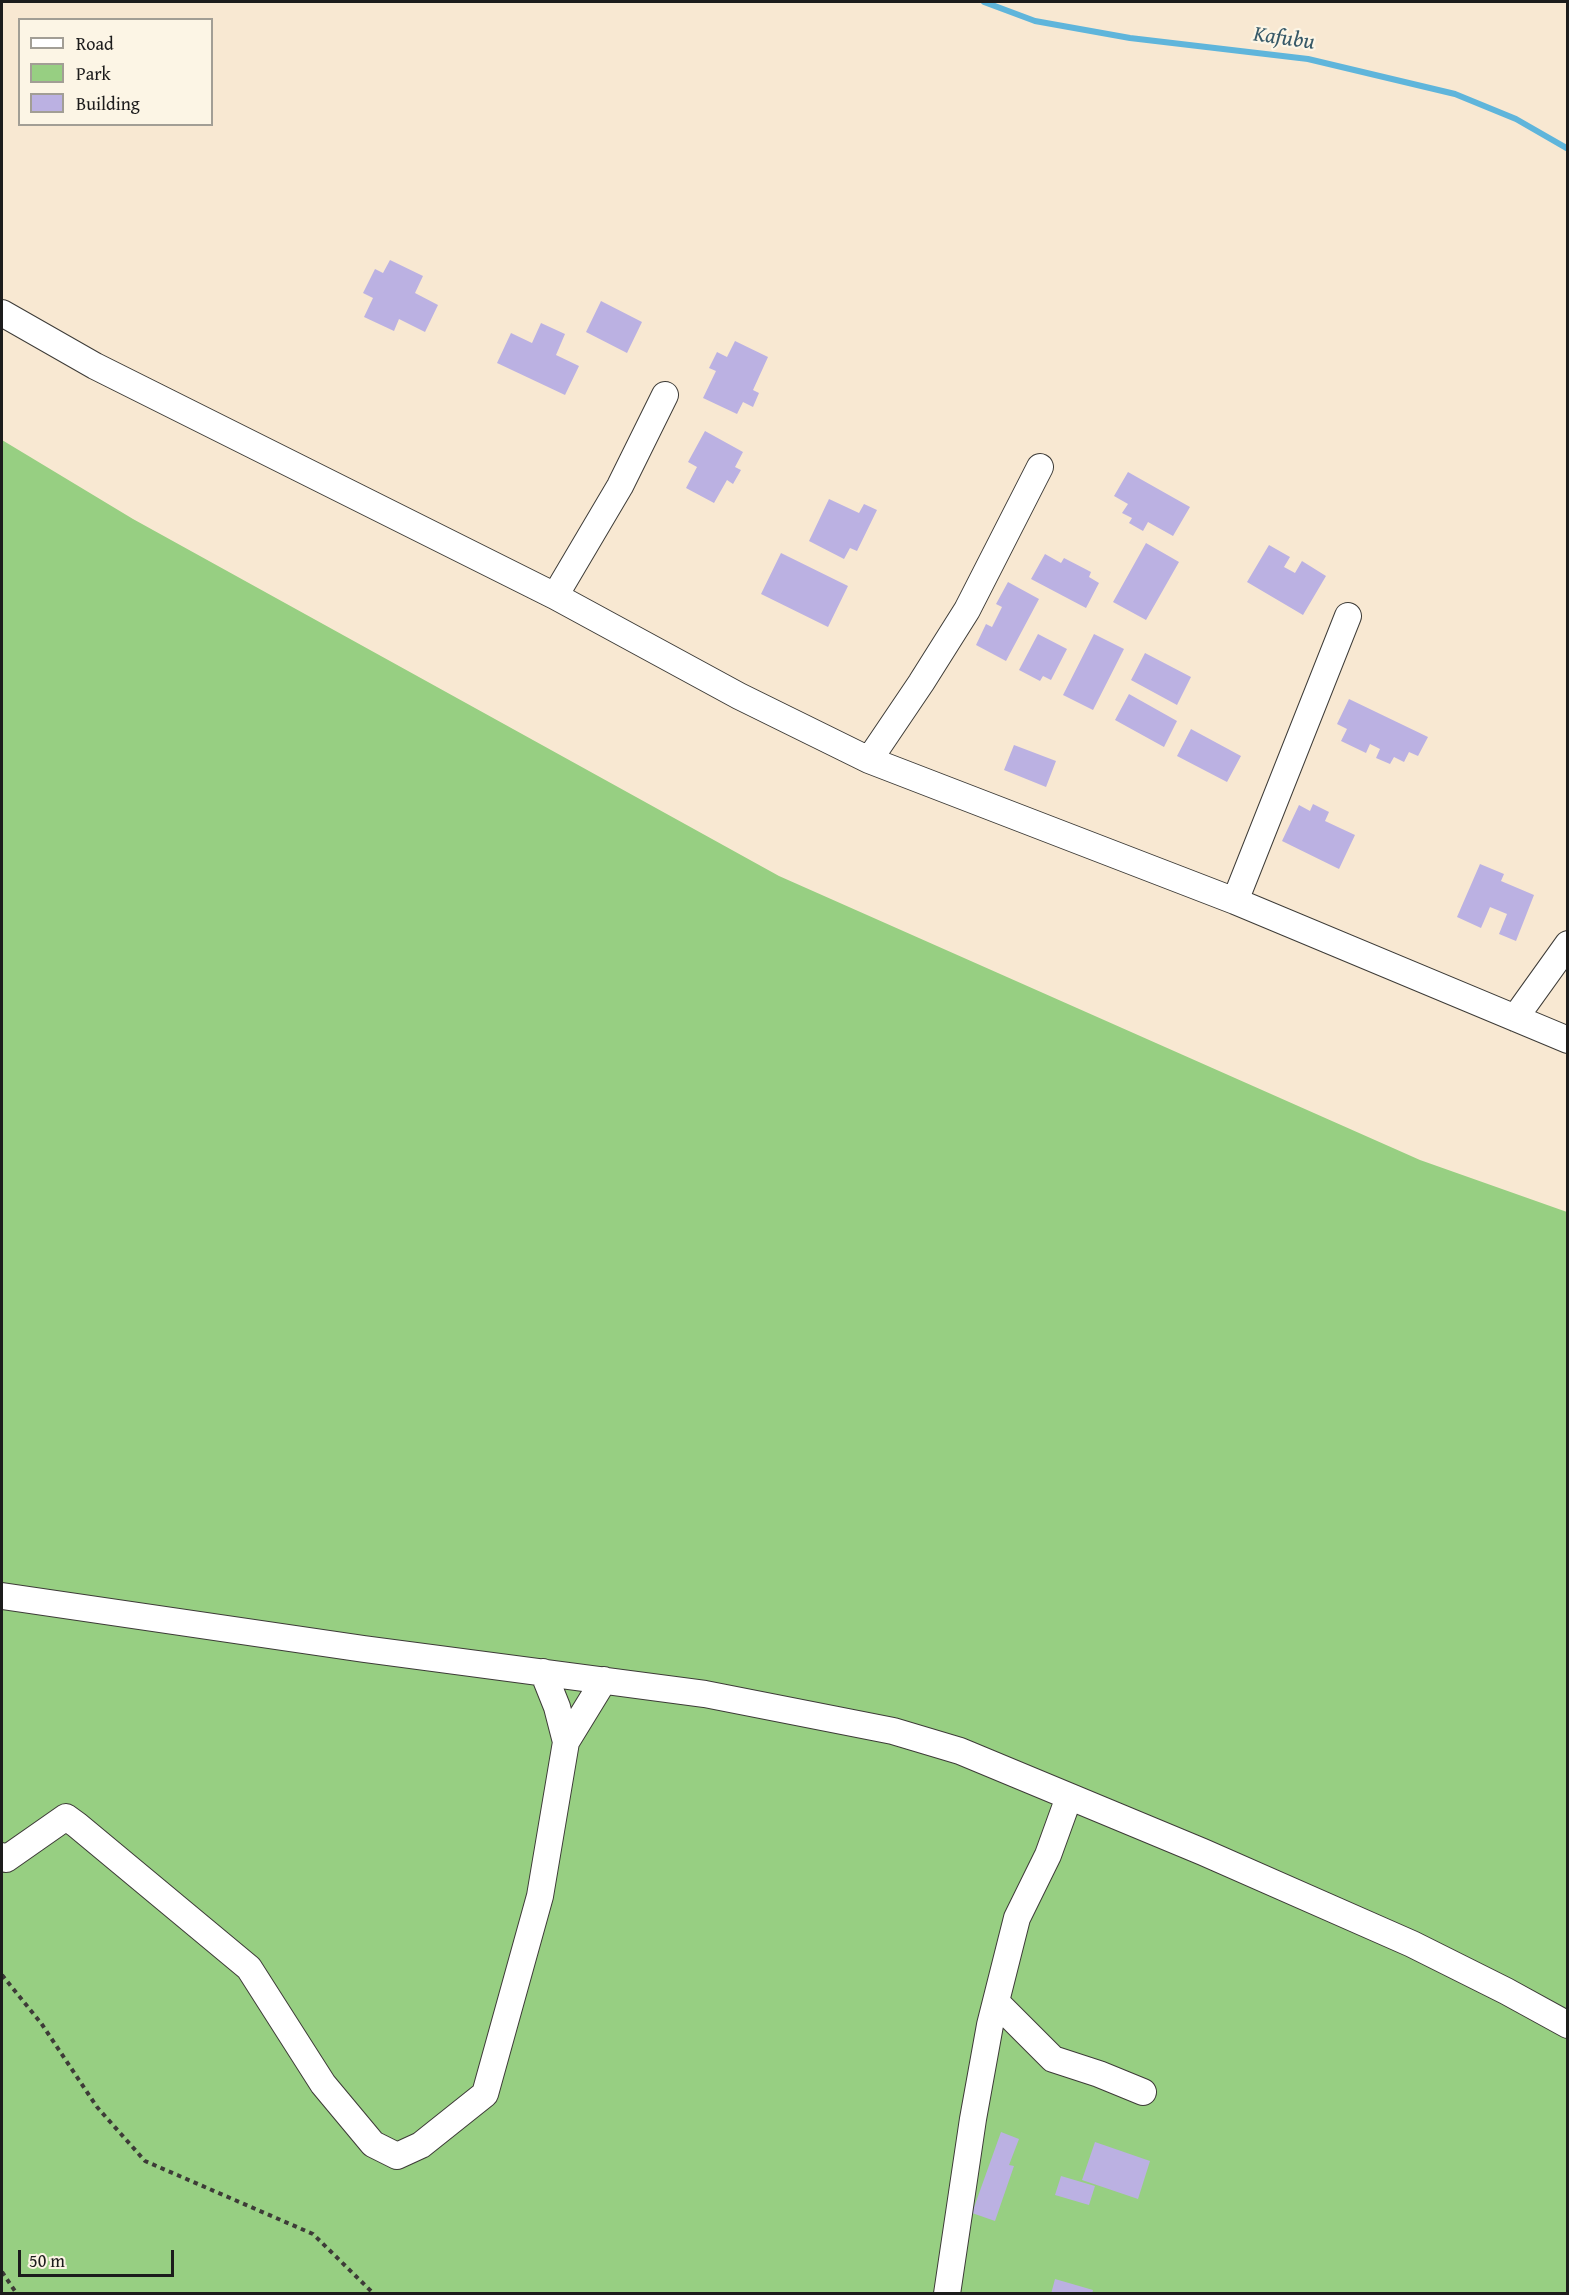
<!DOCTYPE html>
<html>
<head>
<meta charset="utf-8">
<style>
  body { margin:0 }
  #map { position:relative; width:1569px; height:2295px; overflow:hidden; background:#f8e8d2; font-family:"Gentium Book Plus",serif }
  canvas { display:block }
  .frame { position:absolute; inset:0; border:3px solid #1c1c1c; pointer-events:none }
  .legend { position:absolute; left:18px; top:18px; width:195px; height:108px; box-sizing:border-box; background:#fcf5e5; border:2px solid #a29e95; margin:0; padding:8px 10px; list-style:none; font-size:18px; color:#1c1c1c }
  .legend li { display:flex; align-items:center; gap:12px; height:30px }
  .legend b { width:30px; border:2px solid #a29e95 }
  .scale { position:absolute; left:18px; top:2250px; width:156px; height:27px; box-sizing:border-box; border:3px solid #1c1c1c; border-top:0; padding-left:8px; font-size:18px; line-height:21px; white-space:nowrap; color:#1c1c1c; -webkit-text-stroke:4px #fcf5e5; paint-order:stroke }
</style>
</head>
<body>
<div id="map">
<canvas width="1569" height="2295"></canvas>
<div class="frame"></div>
<ul class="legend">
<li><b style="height:8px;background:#fff"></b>Road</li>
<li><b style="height:16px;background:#97cf82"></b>Park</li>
<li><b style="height:16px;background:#bbb1e2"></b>Building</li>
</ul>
<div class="scale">50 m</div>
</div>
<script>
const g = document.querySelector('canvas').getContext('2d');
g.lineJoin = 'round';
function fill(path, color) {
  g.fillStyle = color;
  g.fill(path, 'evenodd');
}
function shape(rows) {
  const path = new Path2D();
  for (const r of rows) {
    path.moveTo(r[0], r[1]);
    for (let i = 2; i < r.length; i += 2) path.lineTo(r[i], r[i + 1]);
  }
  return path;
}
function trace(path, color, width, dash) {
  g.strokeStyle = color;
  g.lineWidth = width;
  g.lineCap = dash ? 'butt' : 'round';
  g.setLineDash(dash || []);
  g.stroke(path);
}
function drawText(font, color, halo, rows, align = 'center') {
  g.font = font + ' "Gentium Book Plus",serif';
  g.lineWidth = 4.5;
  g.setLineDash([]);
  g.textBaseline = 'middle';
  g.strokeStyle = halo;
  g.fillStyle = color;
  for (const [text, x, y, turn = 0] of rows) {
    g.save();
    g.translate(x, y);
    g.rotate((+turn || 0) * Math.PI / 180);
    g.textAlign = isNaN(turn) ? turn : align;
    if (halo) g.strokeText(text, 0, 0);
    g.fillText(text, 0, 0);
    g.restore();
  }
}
const green = shape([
  [2,440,133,519,779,876,1420,1160,1567,1212,1567,2293,2,2293]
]);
const stream = shape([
  [984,2,1035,21,1130,38,1308,59,1455,94,1516,119,1568,149]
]);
const building = shape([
  [390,260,423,276,415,293,438,305,425,332,399,319,394,331,364,317,373,298,363,293,375,269,383,273],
  [601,301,642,322,627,353,586,332],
  [541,323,565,334,556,355,579,366,565,395,497,363,511,333,532,343],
  [735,341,768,357,753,390,759,393,753,407,743,402,737,414,703,398,716,371,709,368,717,352,727,357],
  [705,431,743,452,735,467,741,470,733,484,727,480,714,503,686,488,697,467,688,462],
  [1128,472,1190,507,1173,536,1148,522,1143,531,1129,523,1132,518,1122,513,1128,504,1114,496],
  [829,499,859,513,864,504,877,510,857,551,850,548,844,559,809,541],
  [1146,543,1179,562,1146,620,1113,602],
  [1269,545,1290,557,1284,567,1295,573,1302,561,1326,576,1303,615,1247,582],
  [781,553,848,586,828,627,761,594],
  [1045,554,1061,563,1064,558,1091,572,1089,577,1099,583,1086,608,1031,579],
  [1008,582,1039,599,1006,661,976,645,986,624,992,627,1002,607,996,604],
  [1038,634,1067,649,1051,680,1043,676,1040,681,1019,670],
  [1094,634,1124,649,1093,710,1063,695],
  [1145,653,1191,677,1177,705,1131,680],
  [1129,694,1177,721,1164,747,1115,720],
  [1349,699,1428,737,1418,756,1409,752,1404,762,1394,757,1390,764,1376,758,1380,749,1370,744,1366,753,1341,741,1347,729,1337,724],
  [1191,729,1241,756,1227,782,1177,756],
  [1014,745,1056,761,1046,787,1004,770],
  [1313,804,1329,812,1325,821,1355,835,1339,869,1282,841,1299,805,1310,811],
  [1480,864,1504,874,1501,881,1534,895,1516,941,1499,934,1507,914,1490,907,1481,928,1457,917],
  [1001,2132,1019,2139,1009,2165,1014,2166,995,2221,972,2213],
  [1095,2142,1150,2161,1138,2199,1082,2180],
  [1061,2176,1095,2186,1089,2205,1055,2195],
  [1055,2279,1093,2290,1092,2294,1051,2294]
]);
const path = shape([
  [2,1975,41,2023,97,2107,145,2161,313,2234,374,2294],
  [2,2272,17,2294]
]);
const minor = shape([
  [2,313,95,366,555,596,739,696,869,760,1235,901,1568,1040],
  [555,596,620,486,665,395],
  [869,760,921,683,967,610,1040,467],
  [1235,901,1348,616],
  [1515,1018,1568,944],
  [2,1596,364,1649,705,1694,893,1731,960,1751,1203,1852,1412,1944,1506,1991,1568,2025],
  [566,1742,604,1680],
  [2,1856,6,1859,66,1817,77,1825,249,1968,323,2084,373,2144,397,2156,421,2145,485,2094,540,1896,566,1742,557,1707,543,1672],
  [996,2002,1053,2059,1099,2074,1143,2092],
  [947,2294,973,2119,990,2025,1017,1918,1048,1855,1069,1797]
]);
const waterNames = [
  ["Kafubu",1284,39,8]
];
fill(green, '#97cf82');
trace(stream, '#5fb5db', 6);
fill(building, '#bbb1e2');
trace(minor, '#3d3b37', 28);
trace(path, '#3d3b37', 4, [4.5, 4.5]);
trace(minor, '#fff', 26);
drawText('italic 22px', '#375968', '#fcf5e5', waterNames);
</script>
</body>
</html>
